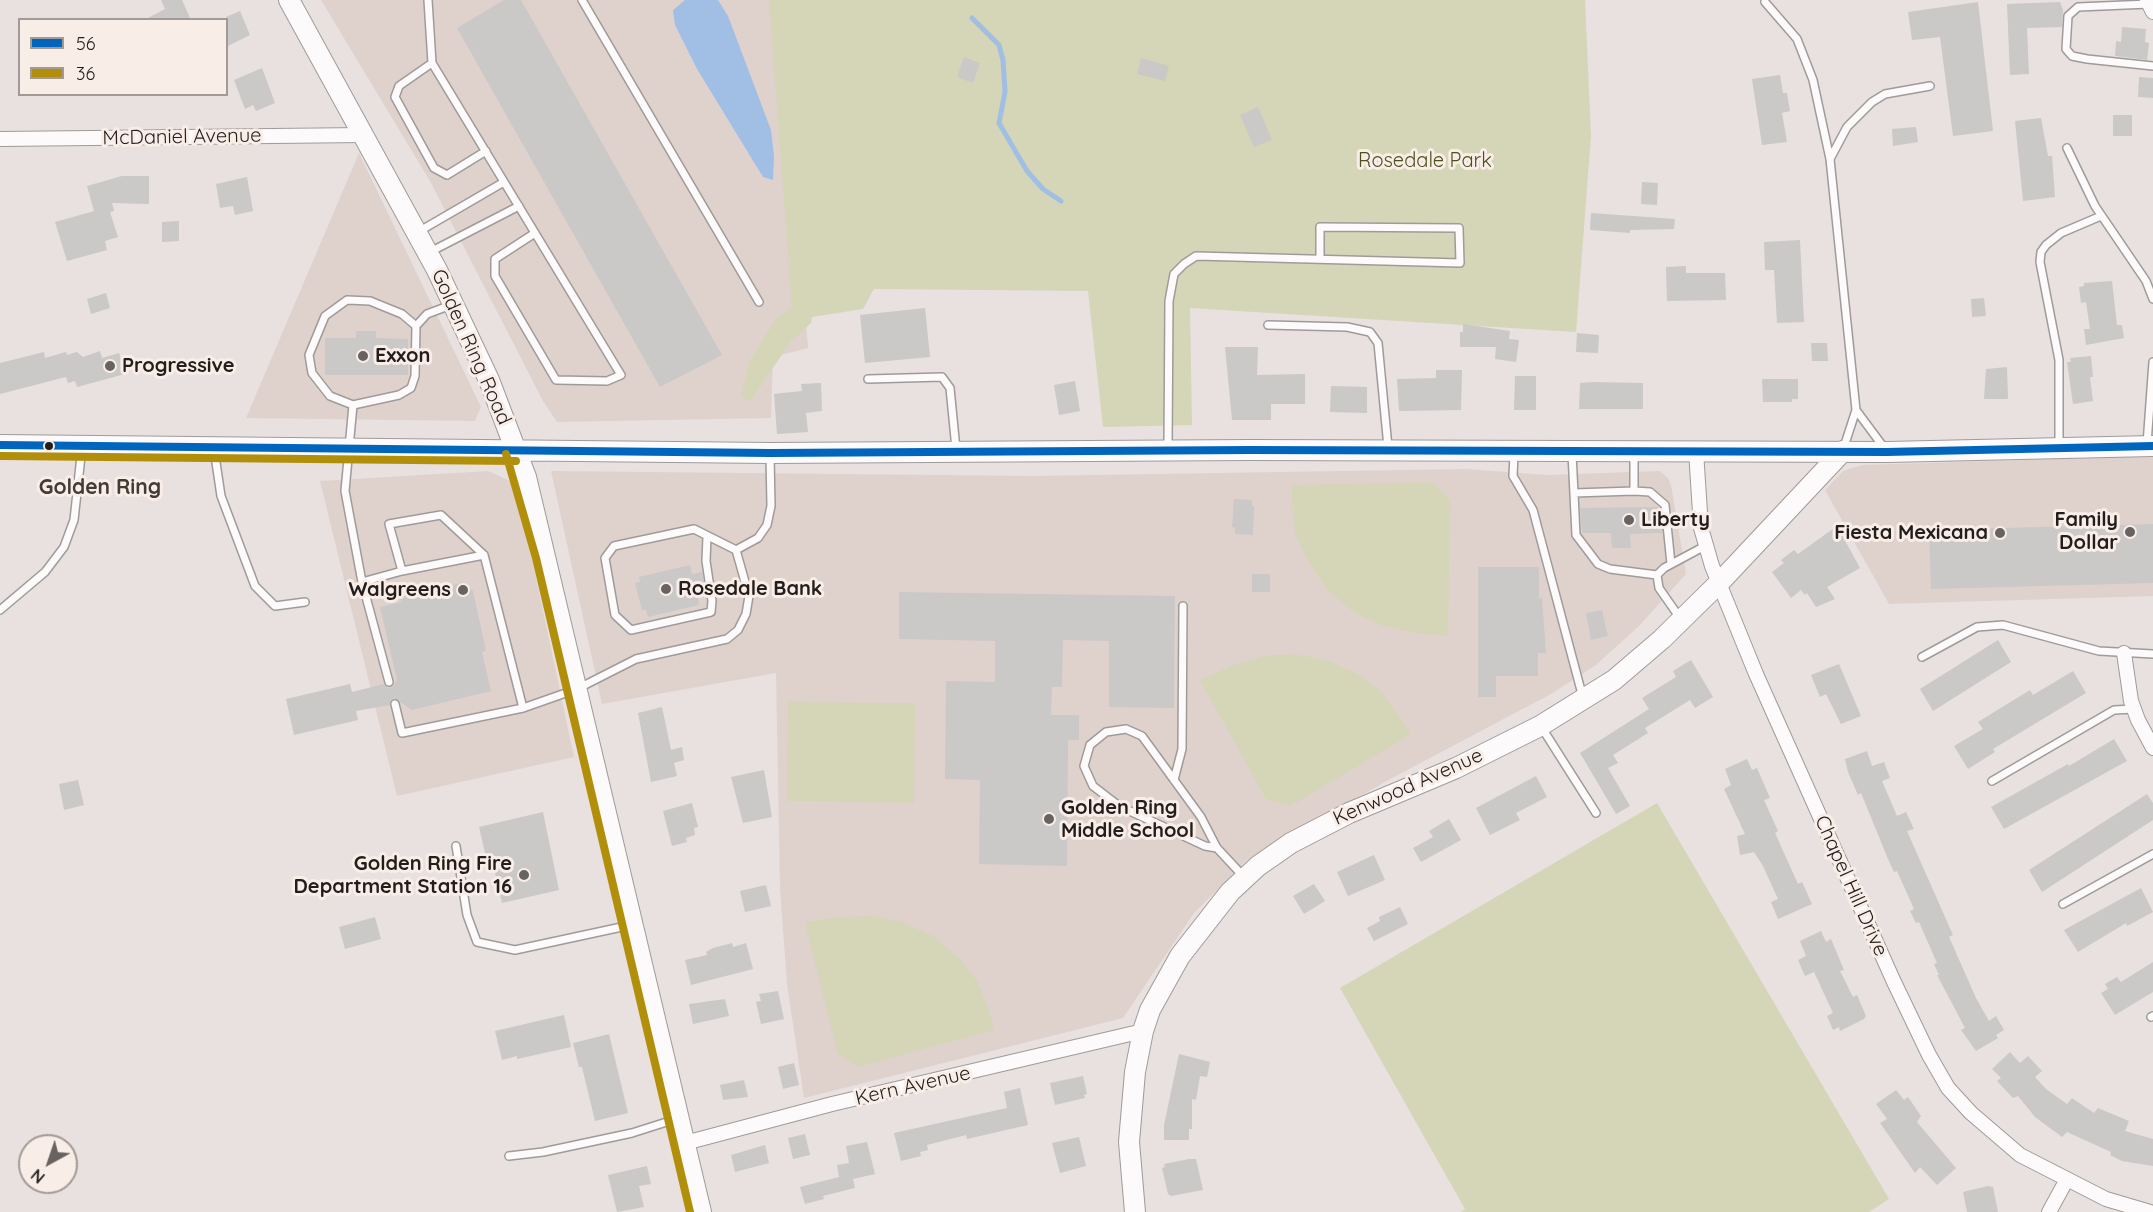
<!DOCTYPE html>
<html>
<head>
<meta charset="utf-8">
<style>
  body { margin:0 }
  #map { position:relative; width:2153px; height:1212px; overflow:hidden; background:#e8e1df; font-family:Quicksand,sans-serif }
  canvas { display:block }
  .legend { position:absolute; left:18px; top:18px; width:210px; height:78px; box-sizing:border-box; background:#f9ede8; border:2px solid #a39a96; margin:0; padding:8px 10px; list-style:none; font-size:18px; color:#231e1c }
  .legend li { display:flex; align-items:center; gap:12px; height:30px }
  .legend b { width:30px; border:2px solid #a39a96 }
  .north { position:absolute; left:18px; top:1134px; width:60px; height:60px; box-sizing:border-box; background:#f9ede8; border:2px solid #a39a96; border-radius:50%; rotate:220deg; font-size:16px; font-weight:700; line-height:24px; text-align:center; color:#231e1c }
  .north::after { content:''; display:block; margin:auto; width:21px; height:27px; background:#686260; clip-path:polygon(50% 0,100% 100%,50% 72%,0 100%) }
</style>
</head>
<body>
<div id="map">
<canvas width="2153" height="1212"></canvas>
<ul class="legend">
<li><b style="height:8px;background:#0065bd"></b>56</li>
<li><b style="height:8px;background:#b28f0a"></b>36</li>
</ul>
<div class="north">N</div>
</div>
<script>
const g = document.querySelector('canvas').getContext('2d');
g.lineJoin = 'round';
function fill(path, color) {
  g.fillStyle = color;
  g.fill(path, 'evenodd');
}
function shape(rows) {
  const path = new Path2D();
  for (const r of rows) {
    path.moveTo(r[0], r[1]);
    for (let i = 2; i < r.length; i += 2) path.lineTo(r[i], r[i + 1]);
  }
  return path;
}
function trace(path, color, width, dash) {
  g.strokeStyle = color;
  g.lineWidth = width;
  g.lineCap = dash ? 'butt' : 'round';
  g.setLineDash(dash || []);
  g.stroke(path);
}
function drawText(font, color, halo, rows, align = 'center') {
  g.font = font + ' Quicksand,sans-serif';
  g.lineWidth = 6;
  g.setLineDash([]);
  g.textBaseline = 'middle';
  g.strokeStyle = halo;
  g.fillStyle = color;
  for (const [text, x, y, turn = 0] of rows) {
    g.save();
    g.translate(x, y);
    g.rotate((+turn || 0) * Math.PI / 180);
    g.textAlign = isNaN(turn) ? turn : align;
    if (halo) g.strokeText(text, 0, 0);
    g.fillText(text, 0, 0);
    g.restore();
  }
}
const built = shape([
  [321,0,781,0,808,348,773,357,771,418,557,422,543,401,430,181],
  [359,153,481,407,475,421,246,418],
  [2153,456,2153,596,1889,604,1825,490,1843,471,1862,465],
  [1466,469,1548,475,1660,471,1668,478,1671,485,1686,574,1639,626,1596,665,1551,694,1392,778,1247,860,1194,913,1123,1018,804,1098,787,984,780,889,776,673,602,704,551,471,1033,476],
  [488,471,508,480,518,492,574,757,397,796,320,481]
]);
const green = shape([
  [769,0,1585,0,1591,136,1576,332,1190,308,1192,425,1103,427,1088,291,874,289,863,309,812,317,811,323,791,341,750,402,741,396,750,360,777,318,792,307],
  [1433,482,1450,500,1448,636,1414,633,1381,625,1355,613,1328,590,1309,563,1296,536,1292,506,1292,485],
  [1293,654,1327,660,1358,674,1382,692,1411,734,1290,806,1266,799,1200,680,1231,666,1264,656],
  [788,702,915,703,914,803,787,801],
  [1657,803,1889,1199,1869,1212,1461,1212,1465,1209,1340,988],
  [873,916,901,922,933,936,959,958,977,981,989,1009,994,1030,858,1067,838,1054,805,922,839,917]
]);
const water = shape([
  [685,0,718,0,728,16,771,130,774,156,773,180,763,177,697,69,675,25,673,10]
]);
const stream = shape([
  [972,18,999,45,1003,60,1005,92,999,123,1027,171,1043,189,1061,201]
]);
const building = shape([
  [161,0,182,0,191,20,144,20,165,9],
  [504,0,521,0,722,355,660,387,457,28],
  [1978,2,1993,131,1953,136,1940,37,1912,40,1908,12],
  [2060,2,2063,10,2062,27,2027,28,2029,74,2010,75,2007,4],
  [240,11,250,35,226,47,226,17],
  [2122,27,2146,29,2145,42,2149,43,2147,60,2115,56,2116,41,2121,42],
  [964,57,980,63,973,83,957,77],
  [1141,58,1169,66,1165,81,1137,74],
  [262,68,275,103,256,111,253,105,245,109,234,80],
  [1780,75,1783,93,1787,93,1790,111,1782,113,1787,142,1762,145,1752,79],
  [2139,77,2153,78,2153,98,2138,97],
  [1258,107,1272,140,1254,147,1240,115],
  [2113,115,2132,115,2132,136,2113,136],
  [2041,118,2048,156,2052,156,2055,197,2023,201,2015,121],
  [1916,127,1918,142,1893,146,1892,129],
  [122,176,149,176,149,204,112,203,114,211,110,212,118,237,105,241,107,250,67,261,55,222,94,211,87,186],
  [247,177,253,211,235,215,233,206,220,208,216,184],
  [1642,182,1658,183,1657,205,1641,204],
  [1591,213,1675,219,1674,229,1630,230,1630,233,1590,230],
  [179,221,179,241,162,242,162,222],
  [1800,240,1804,322,1777,323,1774,270,1765,270,1764,242],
  [1686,266,1686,273,1725,273,1726,300,1667,301,1666,267],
  [2112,281,2117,325,2122,325,2124,338,2086,345,2084,329,2090,329,2086,302,2081,303,2079,287,2084,286,2084,283],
  [106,293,110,308,91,314,87,299],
  [1984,298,1986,316,1972,317,1971,299],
  [925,308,930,357,865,363,860,315],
  [1463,324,1510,331,1509,339,1519,340,1516,362,1495,359,1496,347,1460,347,1460,332,1463,332],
  [356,331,376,331,376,338,408,339,408,375,325,375,325,338,356,338],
  [1577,333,1599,335,1598,353,1576,352],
  [1811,343,1827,343,1828,361,1812,361],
  [1225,347,1258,347,1257,375,1305,374,1305,404,1271,404,1271,420,1232,420],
  [100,351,102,358,119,353,125,374,77,387,75,381,68,383,66,377,0,394,0,363,44,352,45,358,66,352,67,355,77,352,83,357],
  [2091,356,2093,377,2090,377,2093,401,2073,404,2067,362,2071,362,2070,358],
  [2007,367,2008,399,1984,399,1986,369],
  [1436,370,1462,370,1461,410,1399,411,1397,379,1436,378],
  [1515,376,1536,376,1536,410,1514,410],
  [1762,379,1798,379,1798,399,1792,399,1792,402,1763,402],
  [1075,381,1080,411,1059,415,1054,385],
  [1592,382,1643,383,1643,409,1579,409,1580,383],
  [821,383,822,411,806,413,808,432,777,434,774,394,802,391,801,384],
  [1331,386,1367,387,1367,413,1330,412],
  [1234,499,1252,500,1252,506,1254,506,1253,535,1235,534,1235,528,1232,527],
  [1658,507,1662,533,1630,534,1631,548,1612,548,1611,533,1582,533,1580,508],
  [2153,524,2153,583,1931,589,1929,530],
  [1837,526,1860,568,1827,587,1835,599,1816,607,1807,593,1805,595,1801,590,1791,598,1772,572,1784,563,1781,560,1794,550,1798,554],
  [690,565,692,574,702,572,705,593,697,594,699,605,648,617,646,610,642,610,635,583,640,582,639,577],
  [1478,567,1539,567,1539,598,1542,598,1546,653,1538,653,1538,676,1496,676,1496,697,1478,697],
  [1252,574,1270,574,1270,592,1252,592],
  [461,583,473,591,486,651,482,652,491,691,412,710,394,698,390,705,356,711,358,720,294,735,286,699,350,684,352,692,384,684,388,688,393,686,397,680,380,607,401,602,400,597],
  [899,592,1175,596,1174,708,1109,707,1109,641,1063,640,1062,687,1052,687,1051,715,1079,715,1079,740,1068,740,1067,866,979,864,980,780,945,779,946,681,995,682,995,641,899,639],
  [1602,610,1608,636,1591,640,1586,613],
  [1998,640,2011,662,1933,711,1920,689],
  [1691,660,1713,697,1695,708,1690,700,1645,728,1648,733,1613,755,1618,763,1608,768,1630,806,1616,814,1580,753,1649,709,1642,698,1676,677,1673,671],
  [1839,664,1861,716,1841,724,1826,694,1820,697,1811,675],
  [2073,671,2086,693,1993,749,1995,752,1968,769,1954,746,1983,729,1978,722,2030,690,2033,695],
  [662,707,671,750,682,747,684,760,674,763,677,776,651,782,638,713],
  [2114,739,2127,761,2004,829,1991,807,2068,764,2069,766],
  [1867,751,1872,766,1884,762,1890,778,1882,781,1897,816,1906,812,1914,829,1907,831,1953,935,1949,937,1976,998,1989,1021,1996,1016,2004,1030,1996,1035,1998,1038,1976,1051,1961,1030,1965,1028,1937,975,1939,975,1934,964,1937,963,1919,922,1916,923,1910,911,1914,909,1897,871,1894,872,1888,859,1861,793,1858,795,1848,772,1845,759],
  [1747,759,1752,770,1757,768,1770,798,1764,800,1778,831,1775,833,1798,884,1802,882,1812,904,1778,919,1771,902,1778,899,1763,866,1754,852,1740,855,1737,836,1745,834,1724,789,1731,785,1725,769],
  [764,770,772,817,743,823,731,777],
  [1536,776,1547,797,1516,813,1520,820,1490,835,1476,808],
  [78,780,84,805,64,810,59,784],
  [2147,794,2153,803,2153,820,2042,892,2029,870],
  [692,803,698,827,694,828,695,835,686,838,687,842,672,846,663,811],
  [543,812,559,890,502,903,491,856,486,857,479,827],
  [1449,819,1461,840,1421,862,1413,848,1433,837,1429,831],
  [1374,855,1385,880,1348,896,1337,872],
  [1314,884,1325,901,1304,914,1293,896],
  [766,885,771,906,745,912,740,891],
  [2141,888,2153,912,2127,926,2126,923,2078,952,2064,930],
  [1400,907,1408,924,1374,941,1367,928,1380,921,1379,917],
  [375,917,381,939,345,949,339,927],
  [1821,931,1826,942,1831,939,1844,970,1840,971,1853,997,1857,995,1866,1016,1864,1019,1840,1031,1839,1027,1833,1030,1827,1016,1833,1013,1814,972,1805,976,1798,960,1806,956,1800,941],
  [732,943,733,947,746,943,753,969,691,985,685,960,707,955,706,952,713,948],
  [2153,962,2153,992,2115,1015,2101,993,2108,989,2105,984,2117,977,2121,982],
  [778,991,784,1019,761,1024,756,1002,761,1001,759,994],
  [725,999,729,1016,693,1024,689,1004],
  [564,1015,571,1047,517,1059,517,1056,502,1060,495,1031],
  [609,1034,628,1113,595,1121,582,1067,579,1067,573,1043],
  [2010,1052,2020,1063,2028,1056,2042,1071,2035,1077,2046,1089,2067,1104,2072,1098,2094,1113,2098,1108,2129,1121,2125,1131,2153,1139,2153,1166,2122,1161,2110,1155,2111,1152,2067,1132,2062,1137,2035,1117,2018,1096,2013,1098,1997,1081,2001,1078,1992,1069],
  [1179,1054,1210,1062,1207,1077,1200,1076,1196,1100,1192,1099,1192,1129,1189,1129,1189,1140,1164,1140,1164,1125],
  [794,1063,799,1085,783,1089,778,1067],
  [1083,1076,1087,1094,1084,1095,1085,1098,1055,1105,1050,1083],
  [744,1080,748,1097,723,1100,720,1085],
  [1020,1088,1028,1125,967,1139,966,1135,927,1145,928,1150,920,1152,921,1156,901,1161,894,1133,1007,1108,1004,1092],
  [1896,1090,1904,1100,1908,1097,1921,1116,1917,1122,1956,1168,1937,1185,1920,1167,1915,1173,1880,1123,1887,1119,1876,1104],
  [805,1134,810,1155,793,1159,788,1138],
  [1079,1137,1086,1166,1060,1173,1052,1143],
  [867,1142,875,1174,853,1179,855,1188,823,1196,824,1199,805,1204,800,1187,839,1177,837,1165,849,1163,846,1146],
  [765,1145,769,1163,735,1172,731,1155],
  [1189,1159,1196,1159,1203,1190,1171,1196,1168,1194,1162,1168,1165,1167,1164,1164],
  [647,1166,651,1184,639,1186,644,1207,617,1212,608,1175],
  [1988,1186,1993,1187,1998,1212,1967,1212,1963,1192]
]);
const lane = shape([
  [428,0,432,63,621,375,607,381,556,380,495,276,495,259,535,233],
  [582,0,759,302],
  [1765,2,1797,39,1813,80,1830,159,1856,410,1843,450],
  [2149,4,2078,7,2068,16,2066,49,2072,56,2087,59,2153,66],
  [432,63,399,86,395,97,434,168,447,175,486,151],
  [2067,148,2095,206,2146,281,2153,299],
  [1830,159,1847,127,1872,102,1885,94,1930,86],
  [418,232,504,182],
  [430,252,519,206],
  [1268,325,1347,327,1370,332,1378,343,1388,447],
  [868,379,942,377,950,388,956,449],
  [353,405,330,396,312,373,309,355,325,316,347,300,370,301,402,314,416,326],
  [1856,410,1885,449],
  [2147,444,2153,362],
  [2059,446,2059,360,2040,262,2041,252,2046,245,2061,233,2101,216],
  [1168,448,1169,301,1174,274,1184,264,1196,256,1460,263,1459,228,1320,227,1320,259],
  [214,449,221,496,255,586,275,606,305,602],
  [1634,452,1634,491,1650,492,1665,505,1671,564],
  [1572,453,1576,535,1598,564,1610,569,1657,575],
  [1514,454,1513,476,1533,510,1583,698],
  [1574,493,1634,491],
  [707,537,706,561,712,601,711,612,631,630,615,615,605,558,614,546,694,529,736,550,758,538,767,525,771,506,770,455],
  [402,571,484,555],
  [362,582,402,571,389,524,441,515,484,555,523,708],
  [0,610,45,572,64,547,74,520,82,447],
  [1680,618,1659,588,1657,575,1664,568,1705,546],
  [1922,657,1977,627,2003,625,2099,651,2153,654],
  [389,682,362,582,345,491,353,405,399,395,411,388,415,376,416,326,427,314,451,305],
  [395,704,402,733,523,708,577,689,636,659,727,639,738,630,746,614,749,596,736,550],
  [1542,728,1596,813],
  [1174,780,1182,749,1183,606],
  [1992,781,2114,710,2134,709],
  [456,846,467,915,477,942,515,950,631,925],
  [1217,848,1205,846,1119,806,1093,786,1084,766,1090,745,1106,732,1126,729,1142,736,1201,817,1217,848,1244,877],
  [2063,904,2153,854],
  [2151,1017,2153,1016],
  [509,1156,543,1152,632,1133,676,1119]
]);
const street = shape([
  [2147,0,2153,12],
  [0,139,364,135],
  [1696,451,1701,528,1712,566,1756,674,1894,982,1929,1055,1948,1088,1971,1113,2020,1155,2106,1199,2150,1212],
  [2124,653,2131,701,2138,720,2153,748],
  [685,1143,832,1104,1143,1031],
  [2049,1212,2066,1181]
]);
const secondary = shape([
  [289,0,437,270,489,380,526,477,701,1212],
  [0,445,770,453,1250,450,1887,452,2153,446],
  [1135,1212,1129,1142,1135,1072,1143,1031,1150,1010,1180,956,1230,892,1258,866,1291,843,1349,813,1456,768,1540,726,1614,680,1662,639,1720,582,1843,451]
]);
const bus1 = shape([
  [0,445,770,453,1250,450,1887,452,2153,446]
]);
const bus2 = shape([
  [506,454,536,558,690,1212],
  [0,456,516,461]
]);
const markers = [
  [363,356,6,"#686260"],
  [110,366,6,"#686260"],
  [49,446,5,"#231e1c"],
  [1629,520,6,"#686260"],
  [2130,532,6,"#686260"],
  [2000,533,6,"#686260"],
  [666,589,6,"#686260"],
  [463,590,6,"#686260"],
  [1049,819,6,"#686260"],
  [524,875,6,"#686260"]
];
const streetNames = [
  ["McDaniel Avenue",182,137,-1],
  ["Golden Ring Road",471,347,66],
  ["Kenwood Avenue",1408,787,-24],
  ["Chapel Hill Drive",1851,886,66],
  ["Kern Avenue",913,1086,-13]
];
const parkNames = [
  ["Rosedale Park",1425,161]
];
const poiNames = [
  ["Exxon",375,356],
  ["Progressive",122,366],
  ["Liberty",1641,520],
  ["Family",2118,520,"right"],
  ["Dollar",2118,543,"right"],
  ["Fiesta Mexicana",1988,533,"right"],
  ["Rosedale Bank",678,589],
  ["Walgreens",451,590,"right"],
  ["Golden Ring",1061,808],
  ["Middle School",1061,831],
  ["Golden Ring Fire",512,864,"right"],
  ["Department Station 16",512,887,"right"]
];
const neighbourhoodNames = [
  ["Golden Ring",100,488]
];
fill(built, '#dfd2cd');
fill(green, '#d5d5b8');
fill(water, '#a1bfe4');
trace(stream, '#a1bfe4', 5);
fill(building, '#cbc8c8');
trace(lane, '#9f9b99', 10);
trace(street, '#9f9b99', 16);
trace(secondary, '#9f9b99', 22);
trace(lane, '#fcfafa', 7);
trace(street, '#fcfafa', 14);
trace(secondary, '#fcfafa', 20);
trace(bus1, '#0065bd', 8);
trace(bus2, '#b28f0a', 8);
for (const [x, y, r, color] of markers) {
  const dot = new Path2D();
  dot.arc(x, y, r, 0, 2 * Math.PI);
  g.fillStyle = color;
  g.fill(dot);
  trace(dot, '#f9ede8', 2);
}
drawText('20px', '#231e1c', '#f9ede8', streetNames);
drawText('20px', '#4d511d', '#f9ede8', parkNames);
drawText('bold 20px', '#231e1c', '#f9ede8', poiNames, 'left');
drawText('bold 21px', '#443b36', '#f9ede8', neighbourhoodNames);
</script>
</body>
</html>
